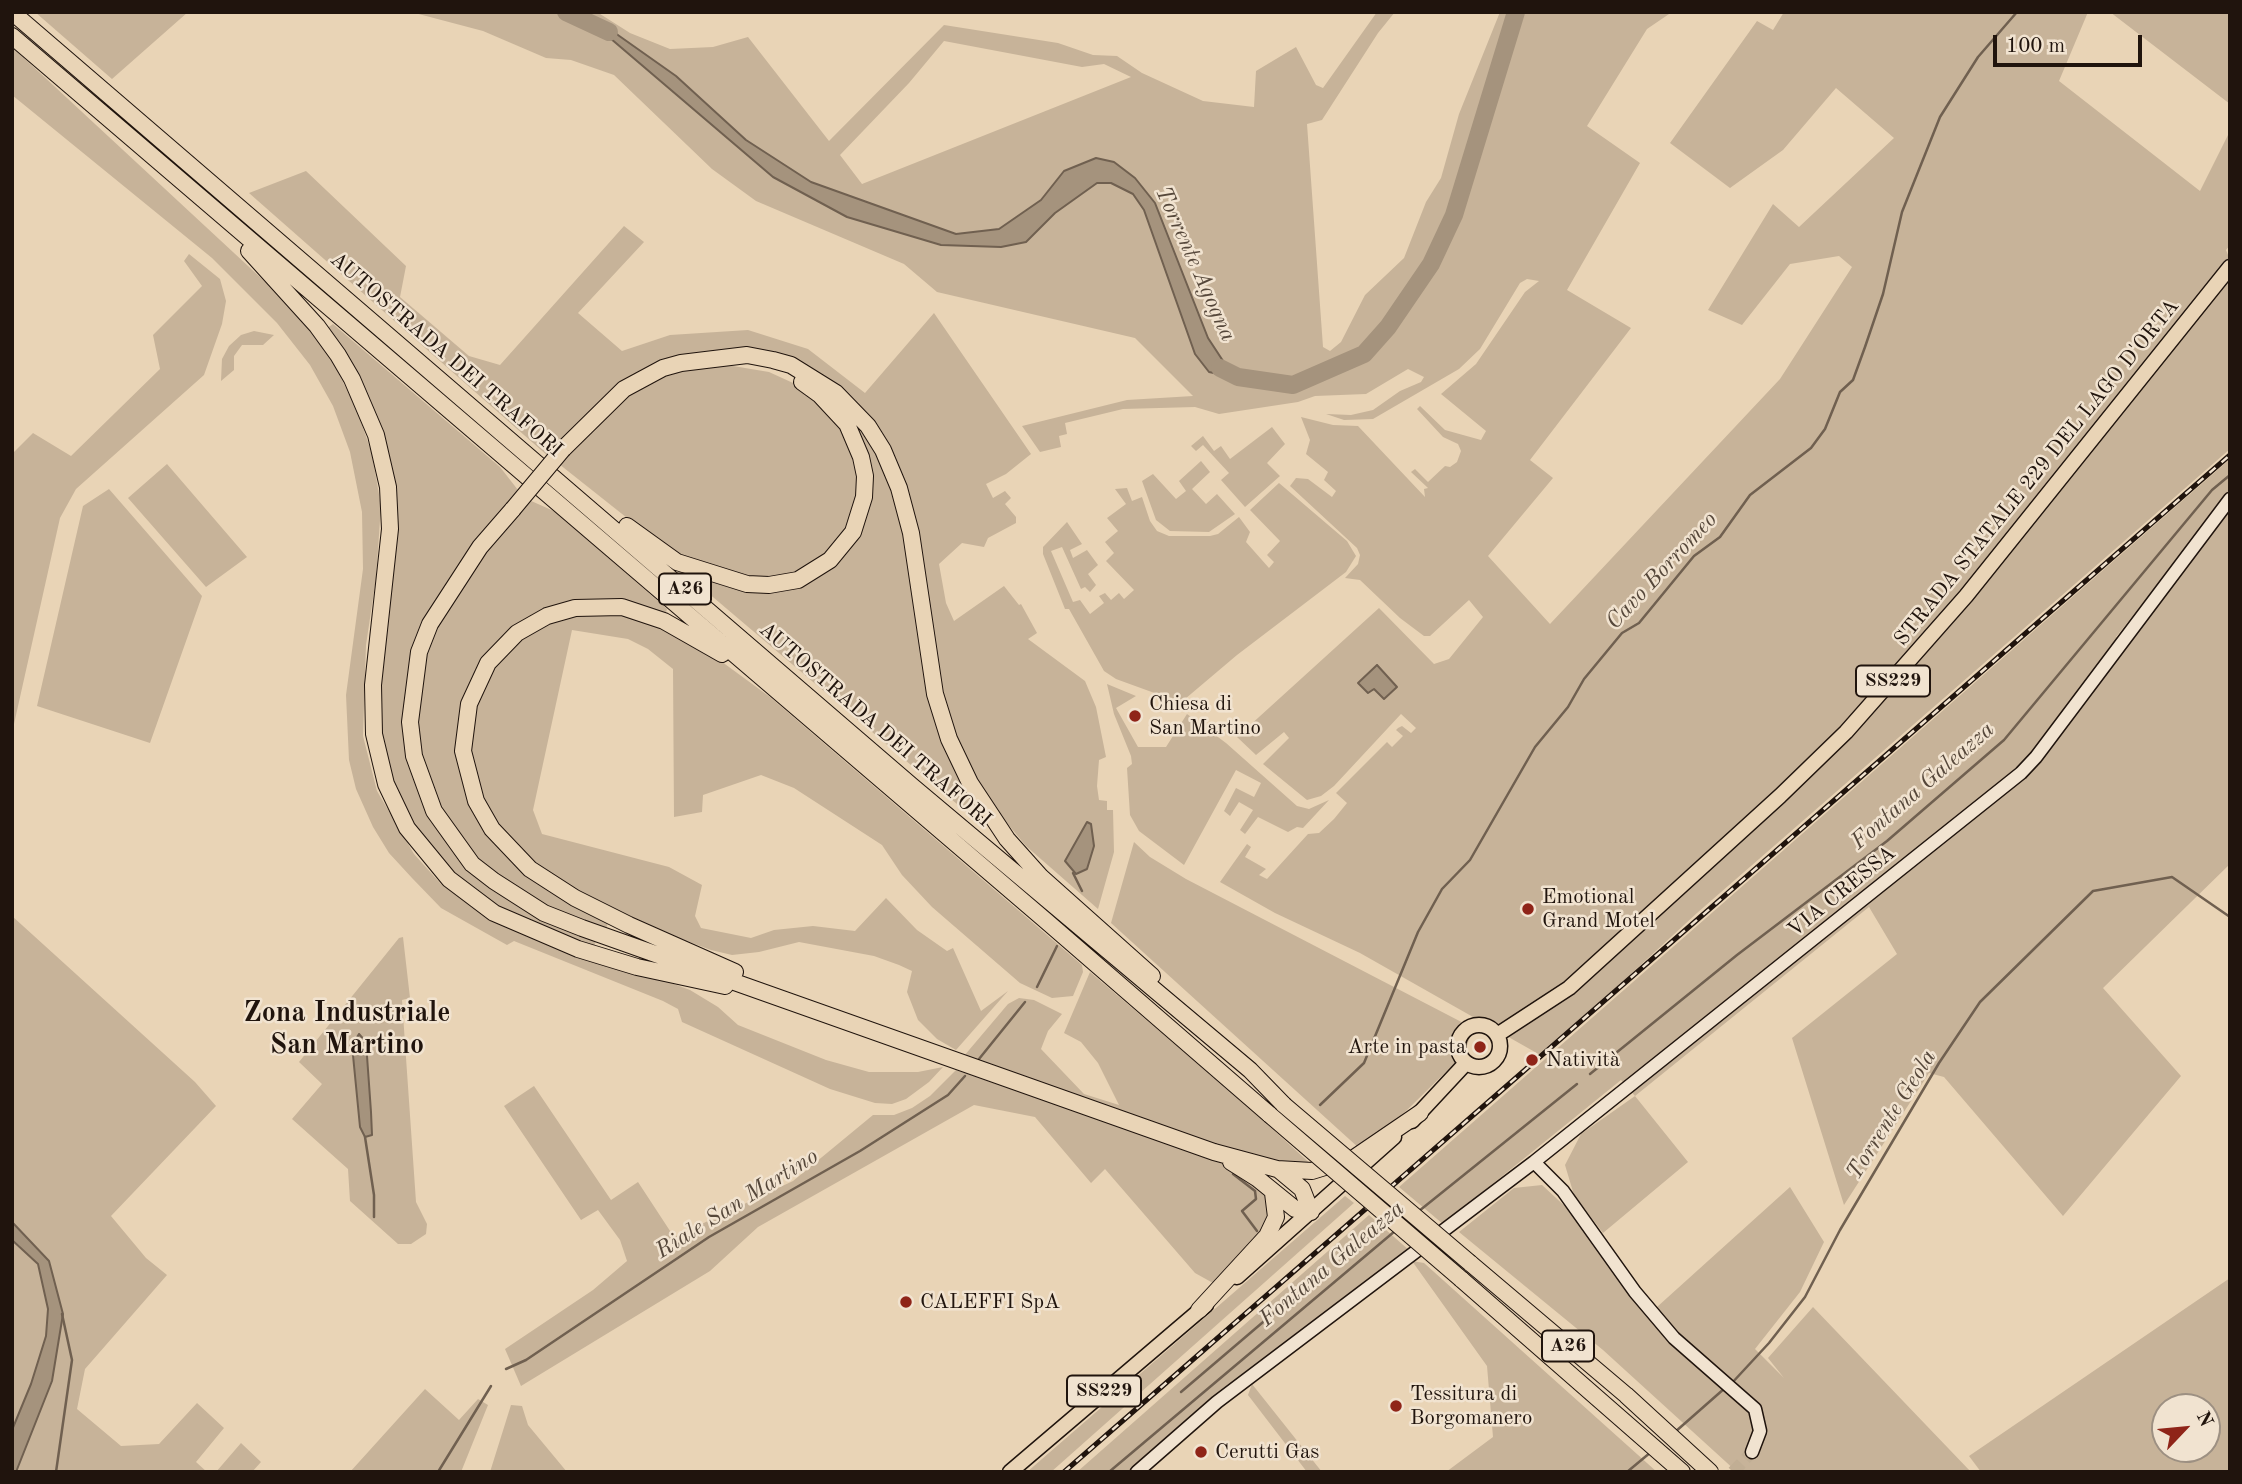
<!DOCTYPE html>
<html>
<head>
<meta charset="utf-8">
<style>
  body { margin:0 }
  #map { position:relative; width:2242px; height:1484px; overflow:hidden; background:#e9d4b6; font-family:"Old Standard TT",serif }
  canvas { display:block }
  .frame { position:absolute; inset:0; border:14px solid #20140d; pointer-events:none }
  .north { position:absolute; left:2151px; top:1393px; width:70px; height:70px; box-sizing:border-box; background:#f1e3d0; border:2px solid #9d9082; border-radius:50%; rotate:64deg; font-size:19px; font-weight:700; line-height:28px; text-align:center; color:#20140d }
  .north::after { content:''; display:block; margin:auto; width:24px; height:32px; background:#8f2418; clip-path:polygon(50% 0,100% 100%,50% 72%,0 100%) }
  .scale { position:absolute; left:1993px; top:35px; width:149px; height:32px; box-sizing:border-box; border:4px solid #20140d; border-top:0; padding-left:9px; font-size:21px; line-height:24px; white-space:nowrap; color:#20140d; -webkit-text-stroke:5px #f1e3d0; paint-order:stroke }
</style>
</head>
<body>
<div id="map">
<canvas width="2242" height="1484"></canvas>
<div class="frame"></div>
<div class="north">N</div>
<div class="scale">100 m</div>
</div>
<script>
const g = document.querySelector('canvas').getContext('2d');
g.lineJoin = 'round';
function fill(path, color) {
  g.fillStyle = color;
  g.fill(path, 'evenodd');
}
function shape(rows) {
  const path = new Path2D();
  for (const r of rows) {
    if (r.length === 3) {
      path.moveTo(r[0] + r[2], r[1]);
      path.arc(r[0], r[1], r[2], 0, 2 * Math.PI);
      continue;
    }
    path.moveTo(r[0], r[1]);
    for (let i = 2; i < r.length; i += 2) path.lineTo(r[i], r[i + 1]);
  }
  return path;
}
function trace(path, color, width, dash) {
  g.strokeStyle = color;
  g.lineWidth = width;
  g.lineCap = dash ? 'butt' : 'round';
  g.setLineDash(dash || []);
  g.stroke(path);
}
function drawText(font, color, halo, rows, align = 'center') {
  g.font = font + ' "Old Standard TT",serif';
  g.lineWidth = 5;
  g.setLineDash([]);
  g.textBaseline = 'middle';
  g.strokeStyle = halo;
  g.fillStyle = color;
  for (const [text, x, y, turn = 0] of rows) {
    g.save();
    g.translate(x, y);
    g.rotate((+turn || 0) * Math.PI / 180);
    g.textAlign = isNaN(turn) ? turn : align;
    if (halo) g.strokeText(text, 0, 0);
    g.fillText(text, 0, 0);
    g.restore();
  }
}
const green = shape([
  [35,12,188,12,112,79],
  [411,12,597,12,630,33,670,49,713,47,748,37,829,141,944,25,1058,43,1093,55,1117,56,1142,73,1203,101,1254,107,1256,71,1296,47,1316,85,1323,88,1377,12,1395,12,1378,33,1322,120,1307,124,1323,347,1330,351,1341,342,1365,295,1404,258,1426,202,1441,178,1459,114,1500,12,1672,12,1647,29,1587,126,1640,163,1567,290,1631,328,1530,460,1553,478,1488,556,1550,624,1780,379,1852,267,1839,256,1790,264,1742,325,1708,310,1773,204,1799,227,1894,138,1836,88,1783,150,1730,188,1670,143,1757,21,1773,30,1784,12,2088,12,2059,81,2200,191,2230,131,2230,245,2226,250,2230,260,2230,449,1697,913,1542,1056,1360,953,1275,913,1220,882,1247,844,1251,847,1245,857,1266,869,1259,875,1267,879,1308,834,1319,833,1334,819,1347,803,1336,793,1387,742,1392,747,1403,736,1396,730,1398,728,1402,726,1411,733,1416,728,1401,714,1334,786,1321,796,1307,800,1263,764,1289,738,1284,732,1256,755,1237,737,1379,608,1434,664,1449,659,1483,617,1469,600,1430,636,1424,636,1400,618,1360,580,1345,578,1358,564,1360,555,1357,548,1290,486,1296,478,1308,479,1332,497,1336,491,1324,480,1328,472,1306,454,1310,440,1301,417,1333,425,1358,426,1425,497,1424,489,1428,488,1411,472,1415,469,1428,482,1445,466,1450,467,1457,462,1461,451,1458,444,1443,437,1417,409,1420,406,1445,430,1481,440,1486,431,1441,394,1476,364,1525,292,1539,281,1527,279,1520,283,1480,349,1459,369,1373,419,1344,420,1326,414,1351,415,1373,410,1400,391,1421,382,1424,377,1408,369,1366,394,1315,396,1298,402,1219,414,1195,407,1123,409,1065,423,1067,434,1059,436,1061,447,1040,452,1022,426,1127,400,1193,396,1135,338,937,292,904,264,756,201,712,169,614,75,571,60,546,58,483,31],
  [944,41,1082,67,1104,64,1131,77,862,184,840,155,909,83],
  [2110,12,2230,12,2230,104],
  [12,47,289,304,332,360,357,410,372,454,381,506,376,578,366,645,363,736,377,791,414,854,441,884,484,913,690,990,718,1007,738,1025,826,1060,869,1072,918,1072,943,1067,929,1082,906,1099,892,1104,875,1103,830,1089,682,1022,678,1009,663,1001,514,941,507,945,441,908,412,878,389,853,373,827,356,789,349,760,346,695,363,569,362,512,350,452,333,406,310,365,277,323,212,258,12,95],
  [306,171,406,266,400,297,469,356,500,365,624,226,644,242,578,313,622,351,670,335,748,330,808,349,865,393,934,313,1031,454,1006,474,986,484,993,498,1005,491,1011,498,1005,504,1016,517,1016,523,988,538,984,547,962,543,939,564,946,603,954,621,1004,586,1019,605,1021,604,1037,633,1028,639,1085,681,1096,707,1106,757,1099,760,1097,786,1099,800,1107,801,1107,810,1113,810,1114,852,1098,909,1026,846,982,793,947,723,904,490,836,388,740,350,695,353,675,358,611,391,549,457,249,193],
  [189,254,220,279,226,301,222,324,204,375,76,489,60,518,12,733,12,454,33,433,71,456,160,369,153,335,202,286,184,261],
  [333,324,500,467,518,490,450,578,419,637,410,661,407,686,411,764,481,881,522,908,596,941,593,949,505,914,450,875,398,803,378,726,392,491,326,329],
  [254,331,274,335,263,345,242,345,234,356,234,370,221,381,222,359,229,346,241,335],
  [727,365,769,372,804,388,842,425,860,469,856,510,838,547,797,576,758,581,709,568,665,548,559,464,591,428,631,391,673,371],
  [839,408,871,436,898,495,923,651,984,820,977,821,707,592,711,579,749,588,818,574,868,497],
  [1272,427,1285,444,1267,463,1280,476,1245,507,1221,480,1229,473,1203,445,1196,451,1191,446,1203,436,1214,451,1221,446,1230,459],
  [2230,459,2230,493,2116,637,2126,642,2230,508,2230,864,2103,988,2181,1076,2063,1216,1944,1077,1929,1073,1844,1205,1792,1038,1897,954,1869,907,1635,1096,1688,1162,1603,1233,1574,1195,1565,1165,1581,1134,1635,1096,1621,1080,1443,1224,1399,1187],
  [1201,461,1210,472,1192,489,1206,504,1217,494,1235,514,1209,532,1170,531,1156,520,1142,481,1153,474,1176,499,1186,491,1179,481],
  [167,464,247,557,206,587,128,498],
  [1279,483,1347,541,1356,556,1346,572,1237,655,1185,699,1180,701,1160,695,1116,679,1104,671,1069,609,1065,609,1043,554,1043,547,1067,522,1082,544,1070,550,1073,558,1087,550,1098,565,1088,574,1096,585,1090,592,1085,587,1081,589,1062,547,1051,551,1073,602,1080,600,1090,614,1104,603,1099,596,1105,593,1111,600,1119,593,1124,599,1134,590,1106,561,1114,553,1105,542,1118,531,1107,518,1126,504,1115,489,1127,488,1132,501,1142,497,1150,521,1157,531,1169,536,1210,536,1218,534,1239,517,1250,532,1246,542,1269,568,1274,562,1267,555,1280,541,1250,510],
  [109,489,202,596,150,743,37,706,83,506],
  [529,500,556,512,667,609,665,616,578,604,493,649,459,739,487,827,609,920,606,929,550,908,500,878,478,858,463,843,430,787,416,733,426,651,433,633,489,546],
  [571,613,632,614,703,648,770,697,1082,965,1083,972,1073,996,1052,998,1020,983,932,907,902,875,882,845,794,788,761,775,703,795,702,812,674,817,673,669,648,649,628,639,572,630,533,810,542,834,669,867,702,885,695,916,701,928,751,938,774,930,813,926,855,931,886,898,917,930,947,951,953,948,981,1011,1008,991,956,1050,937,1039,918,1020,907,992,912,971,899,965,874,956,799,942,759,952,732,955,711,950,630,920,534,868,489,816,470,768,471,708,487,671,527,631],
  [1107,684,1136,696,1116,708,1138,747,1166,747,1187,714,1226,743,1297,806,1309,809,1329,800,1303,828,1297,827,1288,832,1258,817,1245,834,1240,830,1253,810,1239,802,1230,816,1224,811,1236,788,1254,797,1261,783,1236,770,1184,865,1139,831,1130,815,1127,768,1132,764,1131,756,1114,714],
  [1134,842,1150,857,1186,879,1473,1028,1464,1054,1406,1111,1360,1149,1111,923],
  [12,916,195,1082,216,1106,111,1216,146,1258,167,1275,85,1369,77,1409,121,1446,159,1444,197,1403,224,1428,196,1462,207,1472,12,1472],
  [403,937,410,998,402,1000,416,1202,427,1224,426,1234,411,1244,398,1244,350,1201,348,1169,292,1119,322,1084,299,1062,399,938],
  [1090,972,1243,1102,1314,1167,1262,1161,964,1056,1008,1004,1019,998,1034,1000,1062,1014,1048,1031,1041,1049,1084,1094,1119,1105,1098,1063,1081,1042,1064,1033],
  [956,1070,1227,1164,1268,1194,1273,1209,1260,1236,1213,1283,1195,1273,1105,1169,1091,1183,1035,1117,974,1105,758,1227,710,1271,521,1386,505,1349,593,1290,627,1261,620,1240,598,1210,581,1220,504,1106,534,1086,611,1200,638,1182,674,1237,793,1181,873,1115,894,1115,912,1108,930,1096],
  [1542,1185,1569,1210,1647,1316,1790,1187,1824,1242,1800,1292,1755,1349,1784,1378,1768,1358,1813,1307,1971,1472,1737,1472,1603,1350,1459,1232,1514,1188],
  [1345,1196,1354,1203,1051,1472,1027,1472],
  [1369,1215,1410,1251,1149,1453,1130,1472,1077,1472],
  [1412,1261,1424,1263,1657,1472,1446,1472,1493,1437,1487,1366],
  [2230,1278,2230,1472,1981,1472,1969,1456],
  [2165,1407,2207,1407,2207,1449,2165,1449],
  [1252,1384,1322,1472,1307,1472,1248,1395],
  [425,1389,459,1420,478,1399,488,1405,461,1472,350,1472],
  [511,1405,522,1406,528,1425,567,1472,490,1472],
  [241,1443,261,1462,252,1472,216,1472]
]);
const water = shape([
  [591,16,676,76,746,140,811,182,956,234,999,229,1041,200,1064,171,1096,158,1114,162,1135,178,1155,203,1208,338,1229,370,1247,380,1209,372,1195,354,1144,210,1133,194,1111,183,1097,183,1055,213,1026,242,1001,247,941,245,847,217,773,177,610,38,588,29,591,16],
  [1377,665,1397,687,1384,699,1374,689,1368,693,1358,683,1377,665],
  [1087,822,1091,824,1094,846,1087,869,1076,874,1065,861,1087,822],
  [359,1034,366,1042,371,1112,372,1135,365,1137,360,1127,352,1045,359,1034],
  [12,1222,49,1261,63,1314,52,1381,16,1472,12,1472,12,1430,31,1384,46,1336,48,1309,38,1264,12,1240,12,1222]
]);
const stream = shape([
  [1073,873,1082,891],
  [1037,987,1057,946],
  [979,1059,1025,1002],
  [1590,1074,1737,955,1887,841,2004,740,2212,490,2230,475],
  [1320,1105,1364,1063,1418,932,1442,889,1470,860,1535,747,1568,707,1584,679,1622,633,1639,623,1694,556,1720,537,1750,495,1811,448,1825,429,1840,392,1853,380,1865,347,1883,294,1902,212,1940,117,1978,57,2017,12],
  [365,1137,374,1195,374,1217],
  [1233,1174,1255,1191,1256,1199,1242,1211,1257,1231],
  [1419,1211,1577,1084],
  [506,1369,526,1360,709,1237,860,1151,948,1095,965,1076],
  [1731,1384,1769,1343,1805,1297,1840,1230,1939,1063,1980,1002,2093,891,2172,877,2230,917],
  [1181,1392,1303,1288],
  [1675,1432,1725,1388],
  [56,1472,72,1360,62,1314],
  [438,1472,491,1386],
  [1109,1472,1395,1231],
  [1627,1472,1651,1452]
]);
const river = shape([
  [566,12,609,32],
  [1220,368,1238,377,1293,385,1364,354,1388,327,1431,264,1454,215,1516,12]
]);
const secondaryTunnel = shape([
  [1733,1472,1752,1452]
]);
const secondary = shape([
  [1534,1162,1563,1191,1635,1292,1674,1338,1755,1409,1760,1431,1752,1452],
  [1137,1472,1217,1402,1534,1162,2021,773,2036,757,2230,499]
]);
const primary = shape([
  [1479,1046,21],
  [1497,1035,1569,988,1780,796,1846,732,1966,596,2230,267],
  [1412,1121,1466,1063],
  [1237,1277,1394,1137],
  [1010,1472,1206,1305]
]);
const highway = shape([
  [12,12,912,786,1250,1070,1284,1105],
  [12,36,1045,920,1270,1115],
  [249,251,317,326,338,355,352,379,376,435,388,487,390,529,373,685,374,734,386,784,407,828,449,879,494,913,578,949,637,967,725,986],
  [563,449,624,389,663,368,681,363,747,355,773,360,791,365,836,393,868,426,883,450,899,488,911,533,935,694,949,739,970,783,1007,839,1041,877,1152,976],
  [513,509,480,547,430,624,419,652,410,722,414,756,434,811,472,864,494,881,544,913,582,928,1214,1152,1277,1169,1312,1171,1354,1158,1420,1113],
  [627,526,677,562,747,584,769,585,798,580,830,560,853,532,864,497,865,476,861,457,847,424,820,395,802,382],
  [722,654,664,621,622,607,575,608,547,616,517,633,488,663,469,704,463,751,476,801,492,829,530,869,575,898,629,925,735,972],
  [1231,1162,1258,1179,1295,1209,1311,1212,1302,1189,1278,1169],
  [1470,1263,1626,1395,1710,1472],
  [1461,1279,1682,1472],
  [1199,1310,1267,1236,1276,1217,1273,1193]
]);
const rail = shape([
  [1064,1472,2230,455]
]);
const highwayBridge = shape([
  [513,509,563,449],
  [1284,1105,1470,1263],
  [1270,1115,1461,1279]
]);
const markers = [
  [1135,716,7,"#8f2418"],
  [1528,909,7,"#8f2418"],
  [1480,1047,7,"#8f2418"],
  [1532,1060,7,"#8f2418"],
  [906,1302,7,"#8f2418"],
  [1396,1406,7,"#8f2418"],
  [1201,1452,7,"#8f2418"]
];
const shields = [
  [685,589,52],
  [1893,681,74],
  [1568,1346,52],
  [1104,1391,74]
];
const shieldNames = [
  ["A26",685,589],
  ["SS229",1893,681],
  ["A26",1568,1346],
  ["SS229",1104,1391]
];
const streetNames = [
  ["AUTOSTRADA DEI TRAFORI",446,355,41],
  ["STRADA STATALE 229 DEL LAGO D'ORTA",2037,473,-51],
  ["AUTOSTRADA DEI TRAFORI",875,725,41],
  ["VIA CRESSA",1842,892,-39]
];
const poiNames = [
  ["Chiesa di",1149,704],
  ["San Martino",1149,728],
  ["Emotional",1542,897],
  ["Grand Motel",1542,921],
  ["Arte in pasta",1466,1047,"right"],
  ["Natività",1546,1060],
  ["CALEFFI SpA",920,1302],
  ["Tessitura di",1410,1394],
  ["Borgomanero",1410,1418],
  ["Cerutti Gas",1215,1452]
];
const waterNames = [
  ["Torrente Agogna",1195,264,66],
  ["Cavo Borromeo",1662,571,-47],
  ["Fontana Galeazza",1923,786,-41],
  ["Torrente Geola",1892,1115,-58],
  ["Riale San Martino",737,1204,-32],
  ["Fontana Galeazza",1332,1264,-40]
];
const districtNames = [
  ["Zona Industriale",347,1014],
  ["San Martino",347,1046]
];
fill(green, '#c7b399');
fill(water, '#a5937d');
trace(water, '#706050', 2);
trace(stream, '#706050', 2.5);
trace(river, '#a5937d', 18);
trace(secondaryTunnel, '#c1ae94', 12, [12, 6]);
trace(secondary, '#20140d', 15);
trace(primary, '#20140d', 17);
trace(highway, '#20140d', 18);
trace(secondary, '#f1e3d0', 12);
trace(primary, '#e9d4b6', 14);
trace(highway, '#e9d4b6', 16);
trace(rail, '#20140d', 5);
trace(rail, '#f1e3d0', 2.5, [8]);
trace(highwayBridge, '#20140d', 18, []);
trace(highwayBridge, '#e9d4b6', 16);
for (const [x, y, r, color] of markers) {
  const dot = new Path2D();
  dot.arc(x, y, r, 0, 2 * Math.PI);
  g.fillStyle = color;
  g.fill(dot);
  trace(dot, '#f1e3d0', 2.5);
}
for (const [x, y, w] of shields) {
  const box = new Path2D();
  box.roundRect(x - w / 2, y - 15.5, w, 31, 5);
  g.fillStyle = '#f1e3d0';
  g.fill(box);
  trace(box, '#20140d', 2);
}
drawText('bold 19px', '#20140d', null, shieldNames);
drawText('21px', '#20140d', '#f1e3d0', streetNames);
drawText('21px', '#20140d', '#f1e3d0', poiNames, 'left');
drawText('italic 23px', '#55473a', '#f1e3d0', waterNames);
drawText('bold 28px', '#20140d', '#f1e3d0', districtNames);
</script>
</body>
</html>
